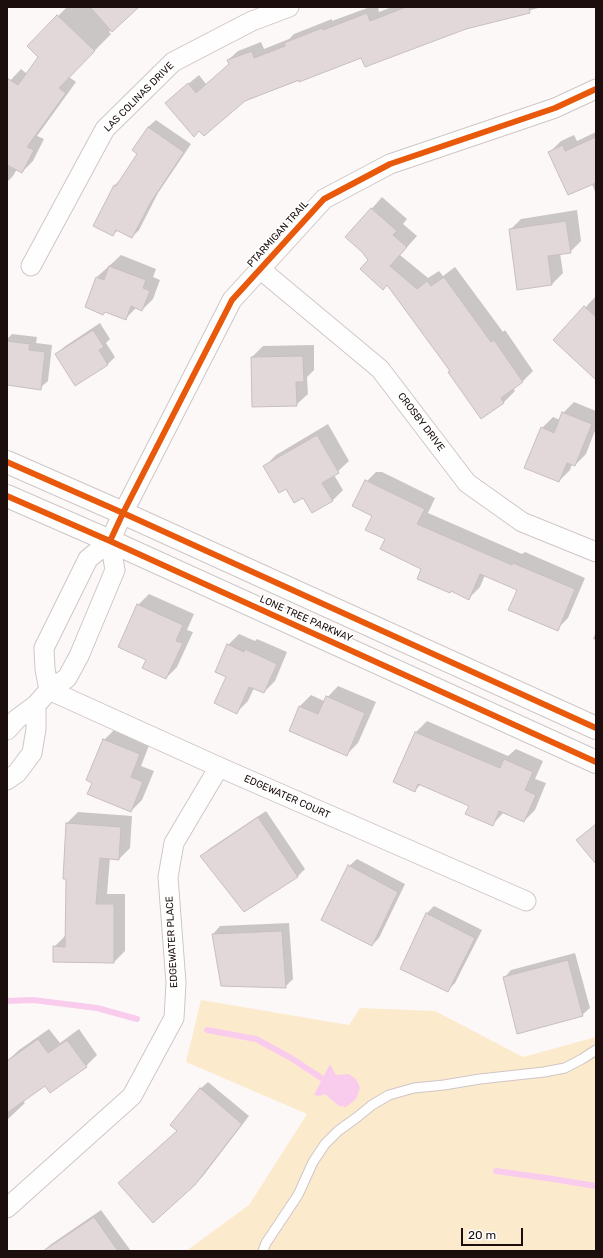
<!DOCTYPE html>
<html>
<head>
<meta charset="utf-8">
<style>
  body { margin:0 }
  #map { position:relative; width:603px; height:1258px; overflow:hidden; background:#fdf8f8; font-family:Rubik,sans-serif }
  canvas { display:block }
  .frame { position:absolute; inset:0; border:8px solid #1b0e0c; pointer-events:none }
  .scale { position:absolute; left:461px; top:1228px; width:62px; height:18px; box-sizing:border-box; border:2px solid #1b0e0c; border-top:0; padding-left:5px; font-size:12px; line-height:14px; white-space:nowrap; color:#1b0e0c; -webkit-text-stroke:3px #fff; paint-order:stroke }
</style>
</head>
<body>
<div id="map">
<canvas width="603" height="1258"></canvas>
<div class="frame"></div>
<div class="scale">20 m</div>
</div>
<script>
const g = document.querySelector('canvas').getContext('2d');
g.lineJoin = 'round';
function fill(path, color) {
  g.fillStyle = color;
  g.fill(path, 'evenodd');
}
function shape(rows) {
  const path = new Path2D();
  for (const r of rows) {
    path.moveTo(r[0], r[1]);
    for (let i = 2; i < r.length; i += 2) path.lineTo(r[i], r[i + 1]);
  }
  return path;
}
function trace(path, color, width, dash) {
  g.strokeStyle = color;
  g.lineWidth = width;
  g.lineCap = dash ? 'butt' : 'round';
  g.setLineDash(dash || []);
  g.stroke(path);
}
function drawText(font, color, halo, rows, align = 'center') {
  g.font = font + ' Rubik,sans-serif';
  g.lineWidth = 3.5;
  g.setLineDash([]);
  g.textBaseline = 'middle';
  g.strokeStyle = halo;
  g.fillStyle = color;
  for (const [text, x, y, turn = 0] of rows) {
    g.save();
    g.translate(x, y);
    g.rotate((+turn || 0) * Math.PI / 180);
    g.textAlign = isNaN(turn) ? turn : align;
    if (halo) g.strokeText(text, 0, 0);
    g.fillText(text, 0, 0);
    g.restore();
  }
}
const green = shape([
  [201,1000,349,1025,360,1008,435,1011,523,1057,596,1037,596,1251,186,1251,249,1205,307,1114,186,1062]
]);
const water = shape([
  [330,1064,336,1075,349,1074,356,1079,360,1088,356,1099,346,1107,339,1106,325,1094,319,1096,314,1095]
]);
const shadow = shape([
  [67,7,137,7,109,32,111,34,69,77,76,82,37,136,44,139,33,161,22,172,17,169,13,176,7,182,7,84,21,69,27,74,39,57,28,46],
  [370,7,378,7,379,12,392,7,542,7,362,57,244,101,176,94,199,75,206,84,230,64,228,60,238,51,261,42,264,49,289,39,294,34,332,19,332,21],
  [156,120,191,144,158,193,139,230,132,237,118,230,113,235,95,226,115,185,122,178,138,154,133,150,148,127],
  [596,132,596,194,592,184,550,152,561,141,574,135,577,141],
  [382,197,407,219,403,224,417,236,400,255,428,278,439,271,443,276,455,267,503,332,505,330,533,371,522,382,513,388,515,391,504,402,481,417,451,371,363,251,347,237],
  [577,210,581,241,570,252,560,253,563,273,552,284,510,230,521,219],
  [121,255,156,269,153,277,160,280,153,299,142,310,137,307,126,318,106,311,103,314,86,307,97,277],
  [596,296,596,375,555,340],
  [100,323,110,339,106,343,115,357,108,364,75,384,56,354,64,347],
  [12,334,37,337,36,343,52,345,48,381,40,388,7,384,7,339],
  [314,345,314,370,307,377,308,394,296,405,252,357,263,346],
  [574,402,596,411,596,428,586,454,575,465,572,464,570,470,559,481,542,428,553,417,560,420,563,413],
  [328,424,349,461,334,475,343,490,332,501,304,497,286,488,265,466,276,455],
  [376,472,382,472,435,498,428,513,522,554,525,552,585,578,568,618,557,629,518,589,485,575,480,587,469,598,423,568,386,539,373,515,365,483],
  [149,594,194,614,187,630,193,632,177,667,166,678,138,605],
  [596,632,596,640,593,639],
  [239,634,255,641,257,639,287,652,275,681,264,692,254,688,248,701,237,712,227,676,216,671,228,645],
  [338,686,376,702,358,743,347,754,290,730,300,706,311,695,324,701],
  [427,721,508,756,516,749,543,761,535,779,546,783,535,810,524,821,504,812,492,825,470,805,421,784,415,790,395,781,416,732],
  [115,729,150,743,141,766,154,771,142,800,131,811,93,782,104,740],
  [266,811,305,869,297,877,202,856,209,849],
  [78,812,132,816,130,848,119,859,110,858,107,894,125,894,125,951,114,962,54,947,65,936,67,936,67,823],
  [357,859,405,884,379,938,372,945,349,866],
  [434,906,482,930,455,983,447,991,426,914],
  [289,923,293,979,285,987,222,985,213,934,220,926],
  [575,953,590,1008,582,1015,504,978,511,970],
  [49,1029,60,1043,79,1029,97,1055,86,1066,46,1085,23,1101,25,1103,7,1120,7,1061,19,1050],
  [208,1082,249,1116,203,1176,195,1184,119,1183,178,1130,200,1089],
  [101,1210,131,1251,44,1251,50,1245]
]);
const stream = shape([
  [7,1001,33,1000,97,1008,137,1019],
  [207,1030,256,1039,291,1058,329,1083],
  [496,1171,553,1179,596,1186]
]);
const building = shape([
  [90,7,139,7,112,32,90,7],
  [406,7,529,7,530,13,466,29,365,67,361,58,299,82,299,80,245,101,204,136,199,131,194,137,165,103,188,83,196,93,229,64,227,60,252,51,254,58,285,46,284,43,322,28,323,30,367,13,370,21,406,7],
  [57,15,95,51,59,88,66,93,27,147,34,150,22,173,7,165,7,78,18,85,38,57,27,46,57,15],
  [148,127,184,152,151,202,132,238,116,230,113,236,93,226,114,185,116,186,137,154,132,150,148,127],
  [596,137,596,183,568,195,548,152,563,145,565,151,596,137],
  [371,208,397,231,393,235,407,247,390,266,417,289,427,281,431,286,444,277,491,342,494,340,523,382,501,398,504,403,481,419,448,372,450,371,387,285,383,290,360,269,368,260,362,252,345,237,371,208],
  [566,221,571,253,548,256,552,285,517,290,509,229,566,221],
  [109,266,146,280,143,288,150,291,142,311,131,306,126,320,105,312,103,315,85,307,96,277,104,280,109,266],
  [584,306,596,317,596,380,553,340,584,306],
  [93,330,104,347,99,350,108,365,75,386,55,354,93,330],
  [7,341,30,344,29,350,45,352,41,390,7,385,7,341],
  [303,356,304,382,296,382,297,406,252,407,251,357,303,356],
  [562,412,592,424,575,466,567,463,559,482,524,468,541,427,554,433,562,412],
  [317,435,339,473,322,483,333,501,312,513,303,498,294,503,286,489,279,493,263,466,317,435],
  [365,480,425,509,417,524,512,565,513,563,575,589,558,631,508,610,517,590,480,574,469,600,451,591,450,593,417,579,421,569,380,549,385,539,365,530,372,516,352,506,365,480],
  [137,604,183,625,176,641,183,643,166,679,142,668,146,660,118,647,137,604],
  [227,644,244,652,245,649,277,664,264,693,249,687,237,714,214,703,226,677,215,672,227,644],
  [326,696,365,713,347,756,289,731,299,706,318,714,326,696],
  [415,732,500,768,504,759,533,772,525,790,536,795,524,822,499,811,493,826,465,814,469,806,418,784,415,792,393,782,415,732],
  [103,739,140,754,131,777,143,782,131,812,87,794,92,783,86,780,103,739],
  [258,817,298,877,244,912,200,856,258,817],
  [66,823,121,827,119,860,100,858,96,904,114,904,114,963,53,962,53,946,65,947,66,879,63,879,66,823],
  [596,824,596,864,576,840,596,824],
  [348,865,398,892,372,946,321,920,348,865],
  [426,913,475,938,448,992,400,969,426,913],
  [282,931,286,988,221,986,212,934,282,931],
  [568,960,583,1016,517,1034,503,977,568,960],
  [38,1039,48,1053,67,1040,87,1067,50,1093,45,1086,7,1113,7,1061,38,1039],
  [200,1088,242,1124,195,1185,153,1223,118,1183,177,1131,170,1125,200,1088],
  [94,1217,118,1251,43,1251,94,1217]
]);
const service = shape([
  [263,1251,266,1243,298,1195,313,1162,325,1144,338,1131,356,1118,372,1105,389,1095,414,1088,444,1085,480,1079,544,1072,565,1068,582,1059,596,1050]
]);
const minor = shape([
  [31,266,105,129,173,62,252,21,289,7],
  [260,269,380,369,467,483,522,522,596,552],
  [49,690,45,669,44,648,88,559,110,541,123,513,232,300,324,199,390,164,555,108,596,89],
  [49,690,219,767,526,901],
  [7,730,17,719,36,705,49,690,67,678,79,656,115,570,110,541],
  [7,780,17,773,32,753,36,729,36,705],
  [7,1208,132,1096,174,1018,176,983,168,877,174,843,219,767]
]);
const tertiary = shape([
  [7,462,123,513,596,728],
  [7,496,110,541,596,762]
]);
const cycleway = shape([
  [7,462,123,513,596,728],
  [7,496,110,541,596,762],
  [110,541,123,513,232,300,324,199,390,164,555,108,596,89]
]);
const streetNames = [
  ["LAS COLINAS DRIVE",139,97,-45],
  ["PTARMIGAN TRAIL",278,234,-48],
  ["CROSBY DRIVE",421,422,53],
  ["LONE TREE PARKWAY",306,619,24],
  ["EDGEWATER COURT",287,797,24],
  ["EDGEWATER PLACE",172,942,-93]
];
fill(green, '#fceacd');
fill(water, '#f9ccee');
fill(shadow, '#0003');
trace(stream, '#f9ccee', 6);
fill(building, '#e2d8da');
trace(building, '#c7bebf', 1);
trace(service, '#cfc6c5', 11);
trace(minor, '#cfc6c5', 21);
trace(tertiary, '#cfc6c5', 24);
trace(service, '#fffefe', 9);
trace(minor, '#fffefe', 19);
trace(tertiary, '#fffefe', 22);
trace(cycleway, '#e8590c', 6);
drawText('10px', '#1b0e0c', '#fff', streetNames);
</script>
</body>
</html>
